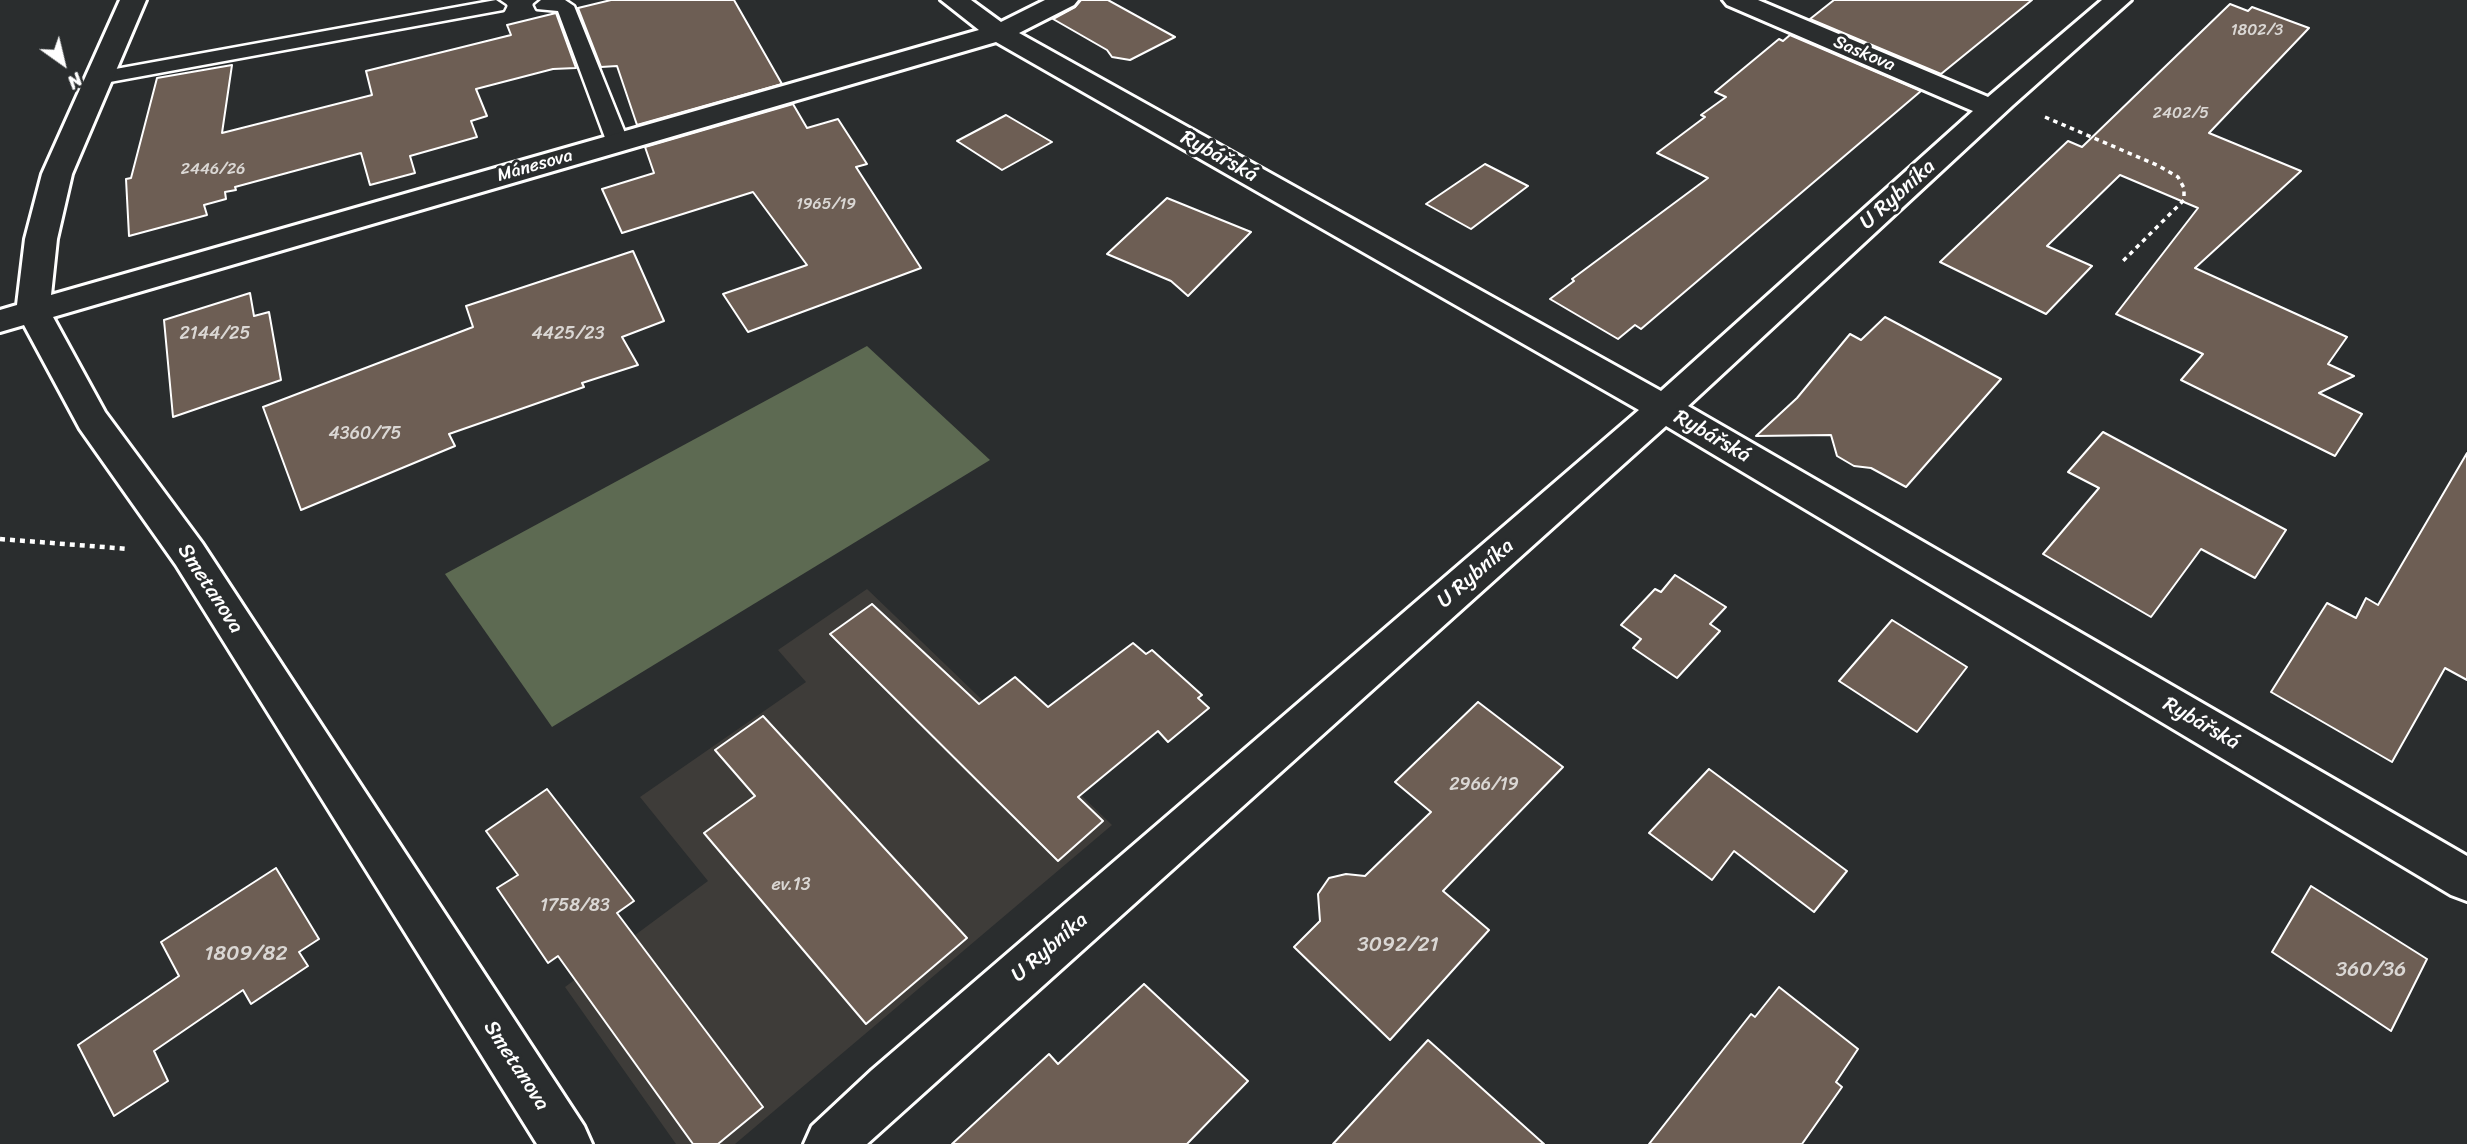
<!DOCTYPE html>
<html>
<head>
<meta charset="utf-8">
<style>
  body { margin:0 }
  #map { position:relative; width:2467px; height:1144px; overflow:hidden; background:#2a2d2e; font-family:Sriracha,sans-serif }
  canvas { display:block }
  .north { position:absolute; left:28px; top:28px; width:70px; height:70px; -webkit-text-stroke:5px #2a2d2e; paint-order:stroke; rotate:146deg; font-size:19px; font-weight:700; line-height:28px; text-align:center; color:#fff }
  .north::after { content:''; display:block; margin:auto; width:24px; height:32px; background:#fff; clip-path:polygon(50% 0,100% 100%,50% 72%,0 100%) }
</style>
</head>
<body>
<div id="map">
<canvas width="2467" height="1144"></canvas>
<div class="north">N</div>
</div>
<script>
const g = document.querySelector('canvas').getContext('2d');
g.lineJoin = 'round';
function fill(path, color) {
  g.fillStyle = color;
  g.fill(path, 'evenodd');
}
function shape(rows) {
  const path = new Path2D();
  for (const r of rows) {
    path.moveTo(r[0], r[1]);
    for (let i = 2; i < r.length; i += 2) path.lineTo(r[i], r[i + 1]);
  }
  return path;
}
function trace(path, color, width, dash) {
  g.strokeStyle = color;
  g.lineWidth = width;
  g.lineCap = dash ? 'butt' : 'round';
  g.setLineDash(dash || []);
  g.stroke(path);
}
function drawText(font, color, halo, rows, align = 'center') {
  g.font = font + ' Sriracha,sans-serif';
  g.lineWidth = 6;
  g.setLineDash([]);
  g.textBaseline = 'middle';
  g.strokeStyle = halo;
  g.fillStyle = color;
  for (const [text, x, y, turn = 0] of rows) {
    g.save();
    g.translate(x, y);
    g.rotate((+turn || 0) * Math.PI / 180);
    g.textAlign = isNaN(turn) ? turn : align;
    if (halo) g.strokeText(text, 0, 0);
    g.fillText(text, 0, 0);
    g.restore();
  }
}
const built = shape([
  [867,589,1112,825,735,1144,676,1144,565,987,708,881,640,797,806,682,778,650]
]);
const green = shape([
  [867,346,990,460,552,727,445,574]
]);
const building = shape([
  [611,0,734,0,782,84,637,125,617,66,601,67,578,8,611,0],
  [1081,0,1108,0,1175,37,1130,60,1112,57,1107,50,1053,19,1075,7,1081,0],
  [1834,0,2032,0,1941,74,1810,19,1834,0],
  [2230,4,2248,11,2252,7,2309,28,2209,133,2301,171,2195,268,2347,337,2328,364,2354,376,2319,393,2362,414,2335,456,2181,380,2203,354,2116,314,2198,208,2120,175,2047,246,2092,266,2046,314,1940,262,2068,141,2082,147,2230,4],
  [556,13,576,68,553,69,476,89,487,116,471,121,477,137,410,156,415,173,370,185,361,153,235,187,236,190,225,192,226,199,204,205,207,215,129,236,126,179,131,178,157,78,232,65,222,133,372,95,366,71,511,35,507,25,556,13],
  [1790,35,1921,91,1641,329,1635,325,1618,339,1550,299,1574,281,1572,279,1708,178,1657,153,1705,117,1701,115,1726,97,1715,92,1779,39,1783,41,1790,35],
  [793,104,807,128,838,119,867,164,856,167,921,268,748,332,723,294,807,265,753,192,622,233,602,189,654,173,645,147,793,104],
  [1006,115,1052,142,1002,170,957,141,1006,115],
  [1485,164,1528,186,1471,229,1426,204,1485,164],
  [1167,198,1251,232,1188,296,1171,281,1107,254,1167,198],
  [633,251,664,321,622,337,638,365,582,383,584,387,449,434,455,446,301,510,263,407,473,327,466,306,633,251],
  [250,293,254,316,269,312,281,380,173,417,164,320,250,293],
  [1885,317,2001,379,1906,487,1871,468,1854,466,1837,456,1831,435,1756,436,1797,398,1850,334,1861,340,1885,317],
  [2103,432,2286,530,2255,578,2201,549,2151,617,2043,554,2099,488,2068,472,2103,432],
  [2467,453,2467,680,2445,668,2392,762,2271,692,2327,603,2356,618,2366,598,2378,605,2467,453],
  [1675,575,1726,607,1710,624,1720,631,1677,678,1633,648,1641,639,1621,625,1655,589,1661,592,1675,575],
  [872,604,979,704,1015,677,1048,707,1133,643,1146,654,1152,650,1202,695,1198,698,1209,708,1168,742,1158,731,1078,797,1103,821,1058,861,830,634,872,604],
  [1892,620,1967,667,1917,732,1839,681,1892,620],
  [1478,702,1563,767,1443,891,1489,930,1390,1040,1294,947,1320,921,1318,894,1329,878,1346,874,1365,876,1431,812,1395,782,1478,702],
  [763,716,967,938,866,1024,704,833,755,796,715,750,763,716],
  [1709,769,1847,871,1814,912,1734,851,1712,880,1649,833,1709,769],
  [547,789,634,901,617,913,763,1107,718,1144,693,1144,558,956,548,963,497,888,518,875,486,831,547,789],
  [276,868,319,939,299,952,308,966,251,1004,243,990,154,1051,168,1081,114,1116,78,1045,179,976,161,942,276,868],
  [2311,886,2427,959,2391,1031,2272,952,2311,886],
  [1144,984,1248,1081,1187,1144,952,1144,1049,1054,1058,1064,1144,984],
  [1779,987,1858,1049,1836,1082,1842,1087,1802,1144,1649,1144,1751,1014,1755,1017,1779,987],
  [1428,1040,1544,1144,1333,1144,1428,1040]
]);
const pathFar1 = shape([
  [2045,117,2159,166,2178,177,2184,188,2184,200,2123,261]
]);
const path = shape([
  [0,539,129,549]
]);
const lane = shape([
  [496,0,505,6,503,10,99,84,92,82,89,78,92,74,99,72,496,0],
  [541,0,565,0,574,6,629,143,625,147,611,147,607,143,558,11,537,9,535,5,541,0]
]);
const street = shape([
  [120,0,146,0,72,174,57,239,51,295,979,30,941,0,971,0,1001,22,1045,0,1078,0,1074,5,1019,33,1661,391,1973,111,1727,5,1723,0,1758,0,1988,97,2102,0,2131,0,2013,105,1688,406,2467,856,2467,901,2451,895,1666,426,867,1144,804,1144,812,1126,872,1070,1639,410,996,42,53,317,105,412,202,543,584,1126,592,1144,537,1144,176,565,80,429,24,325,0,332,0,310,17,305,25,239,42,174,120,0]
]);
const farNumbernames = [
  ["1802/3",2257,31],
  ["2402/5",2181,114],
  ["2446/26",213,170],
  ["1965/19",826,205]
];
const farStreetnames = [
  ["Saskova",1864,54,23],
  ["Mánesova",535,166,-16]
];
const numberNames = [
  ["2144/25",215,334],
  ["4425/23",568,334],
  ["4360/75",365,434],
  ["2966/19",1484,785],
  ["ev.13",791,885],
  ["1758/83",575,906]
];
const streetNames = [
  ["Rybářská",1219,157,29],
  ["U Rybníka",1898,195,-42],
  ["Rybářská",1712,437,30],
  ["U Rybníka",1476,574,-41],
  ["Smetanova",210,589,57],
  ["Rybářská",2201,724,30],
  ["U Rybníka",1050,948,-41],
  ["Smetanova",516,1066,57]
];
const nearNumbernames = [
  ["3092/21",1398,946],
  ["1809/82",246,955],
  ["360/36",2371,971]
];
fill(built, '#3e3c39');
fill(green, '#5d6a52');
fill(building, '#6d5e54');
trace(building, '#fff', 2);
trace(lane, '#fff', 5);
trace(street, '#fff', 6);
trace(pathFar1, '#fff', 3.5, [4.5, 4.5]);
trace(path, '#fff', 4.5, [5, 5]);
fill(lane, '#2a2d2e');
fill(street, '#2a2d2e');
drawText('16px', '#dad7d4', null, farNumbernames);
drawText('18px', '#fff', '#2a2d2e', farStreetnames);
drawText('18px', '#dad7d4', null, numberNames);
drawText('21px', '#fff', '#2a2d2e', streetNames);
drawText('21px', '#dad7d4', null, nearNumbernames);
</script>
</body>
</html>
